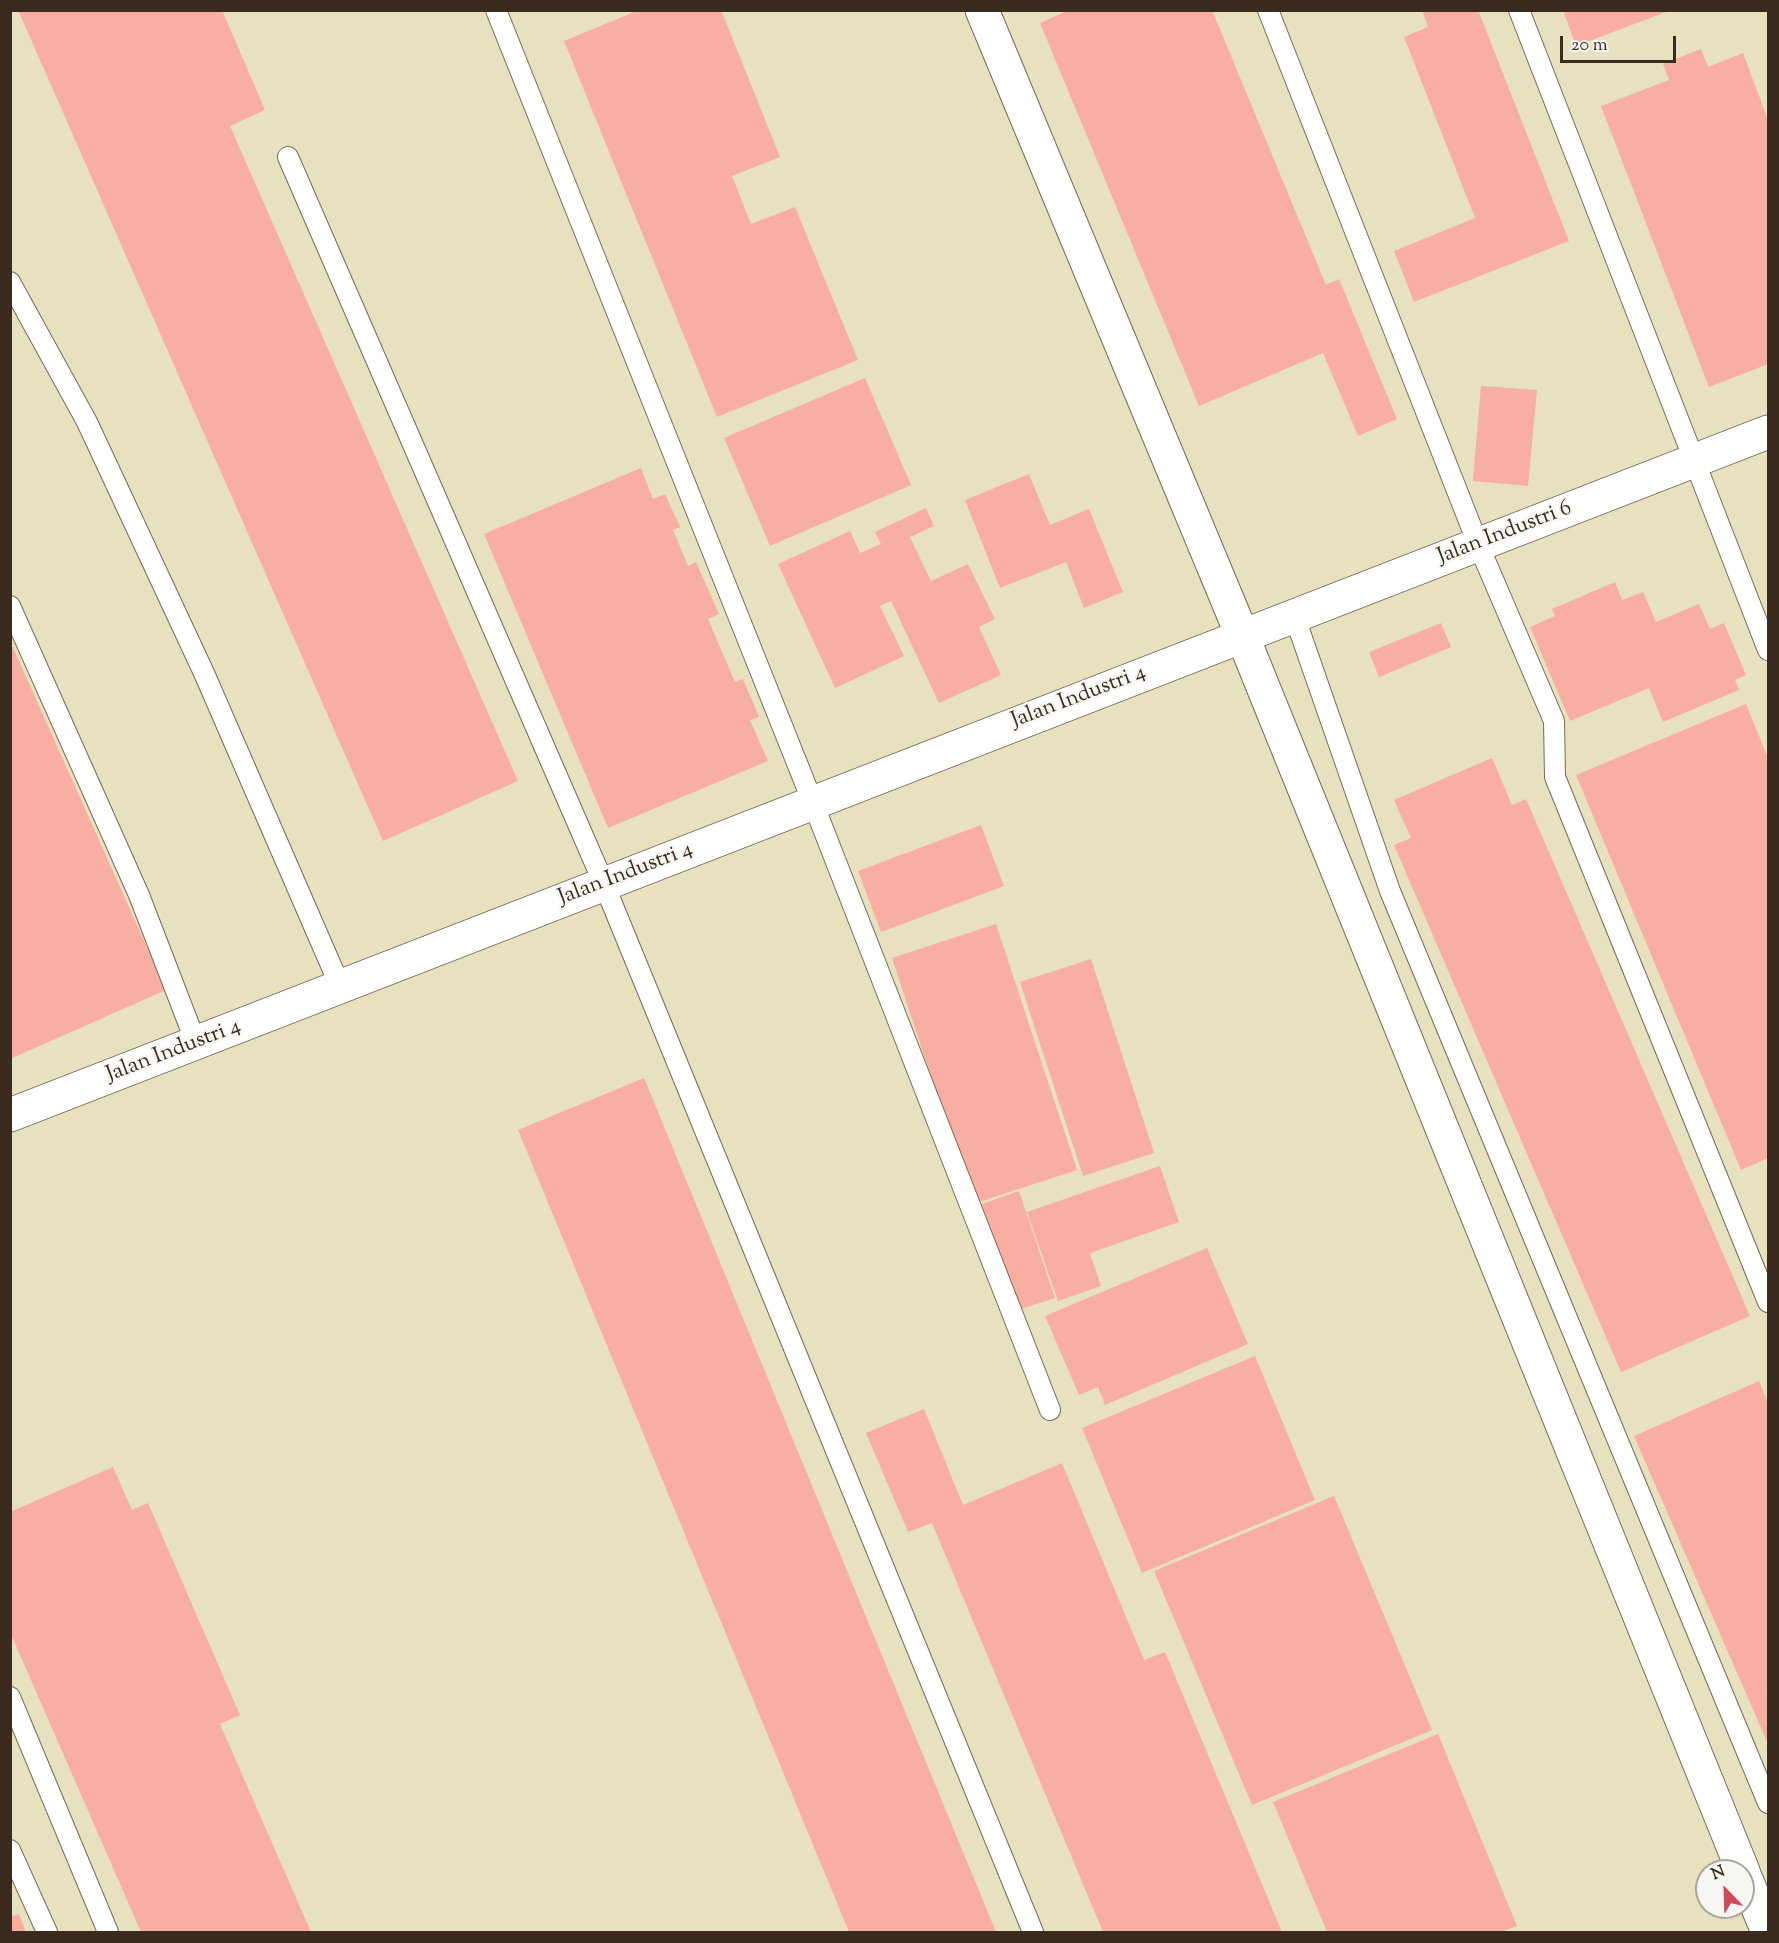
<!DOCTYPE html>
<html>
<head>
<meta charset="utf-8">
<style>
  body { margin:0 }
  #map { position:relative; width:1779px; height:1943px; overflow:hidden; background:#e7e1bf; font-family:"Sorts Mill Goudy",serif }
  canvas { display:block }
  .frame { position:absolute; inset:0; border:12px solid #3b2a1e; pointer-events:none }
  .north { position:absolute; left:1695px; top:1859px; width:60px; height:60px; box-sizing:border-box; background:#f6f6f2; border:2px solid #aba49d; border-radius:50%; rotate:337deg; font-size:16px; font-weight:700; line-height:24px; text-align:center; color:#3b2a1e }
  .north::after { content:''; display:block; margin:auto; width:21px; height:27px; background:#d1495b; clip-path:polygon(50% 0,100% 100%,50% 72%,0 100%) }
  .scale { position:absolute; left:1560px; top:36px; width:116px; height:27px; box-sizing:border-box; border:3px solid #3b2a1e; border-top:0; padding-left:8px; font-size:18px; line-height:21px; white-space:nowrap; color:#3b2a1e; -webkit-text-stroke:4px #f6f6f2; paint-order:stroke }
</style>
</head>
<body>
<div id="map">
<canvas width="1779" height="1943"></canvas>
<div class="frame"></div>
<div class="north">N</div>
<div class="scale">20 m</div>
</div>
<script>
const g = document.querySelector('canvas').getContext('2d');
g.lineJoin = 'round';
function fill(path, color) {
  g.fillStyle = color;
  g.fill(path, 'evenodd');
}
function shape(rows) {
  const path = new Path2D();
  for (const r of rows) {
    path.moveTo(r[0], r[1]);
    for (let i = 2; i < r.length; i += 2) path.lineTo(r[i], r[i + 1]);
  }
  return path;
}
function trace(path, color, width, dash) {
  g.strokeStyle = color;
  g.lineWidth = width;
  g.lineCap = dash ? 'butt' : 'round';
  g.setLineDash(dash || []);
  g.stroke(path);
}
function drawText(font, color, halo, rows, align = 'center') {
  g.font = font + ' "Sorts Mill Goudy",serif';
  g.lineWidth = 5;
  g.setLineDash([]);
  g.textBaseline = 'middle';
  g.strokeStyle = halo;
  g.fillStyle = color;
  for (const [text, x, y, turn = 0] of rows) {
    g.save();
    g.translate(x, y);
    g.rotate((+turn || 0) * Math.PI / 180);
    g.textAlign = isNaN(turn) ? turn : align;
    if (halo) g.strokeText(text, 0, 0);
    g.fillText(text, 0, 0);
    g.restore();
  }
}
const building = shape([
  [18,10,222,10,265,110,230,126,518,781,383,841],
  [639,10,721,10,780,157,732,176,751,224,795,207,858,360,717,417,564,41],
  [1069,10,1212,10,1326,285,1339,279,1397,419,1358,436,1323,353,1199,406,1040,23],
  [1422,10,1478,10,1569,241,1414,302,1394,251,1475,218,1404,37,1428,27],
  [1563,10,1669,10,1669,11,1576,46],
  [1701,49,1708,67,1743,53,1768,120,1768,364,1709,387,1601,106,1669,80,1663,64],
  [865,378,911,485,770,546,724,438],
  [1481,386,1537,390,1528,486,1473,481],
  [641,468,653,499,665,494,680,527,673,530,688,566,696,562,719,614,708,619,735,682,743,679,759,717,750,720,768,761,608,828,484,534],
  [1029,474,1050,525,1089,509,1123,592,1084,608,1066,562,1000,588,965,500],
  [926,508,934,526,910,537,931,581,968,564,995,619,979,627,1001,675,939,703,891,601,880,606,904,656,835,688,778,564,850,531,860,553,881,544,875,532],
  [1615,582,1622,600,1643,592,1656,622,1699,604,1710,629,1724,623,1746,675,1735,680,1739,690,1663,722,1649,688,1570,721,1530,627,1555,616,1552,609],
  [1441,623,1451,647,1379,677,1369,652],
  [10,641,166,990,10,1059],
  [1746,704,1768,758,1768,1158,1741,1170,1576,775],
  [1492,758,1512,805,1526,799,1750,1316,1621,1372,1394,845,1411,838,1394,800],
  [981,825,1004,886,881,932,858,871],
  [996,924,1077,1170,973,1204,892,958],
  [1091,959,1154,1153,1083,1176,1020,982],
  [644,1078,996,1932,849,1932,518,1130],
  [1160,1166,1179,1222,1090,1253,1101,1286,1058,1301,1027,1212],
  [1019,1191,1055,1298,1015,1311,979,1205],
  [1207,1248,1248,1344,1105,1405,1098,1387,1079,1395,1045,1316],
  [1255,1356,1315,1500,1142,1573,1082,1428],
  [1759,1381,1768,1403,1768,1744,1634,1436],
  [924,1409,963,1505,1062,1463,1144,1660,1165,1652,1282,1932,1103,1932,932,1523,908,1532,866,1433],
  [113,1467,132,1510,148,1503,240,1715,220,1724,311,1932,141,1932,10,1632,10,1512],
  [1334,1496,1432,1730,1252,1805,1154,1571],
  [1438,1734,1517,1926,1501,1932,1327,1932,1273,1802],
  [19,1914,26,1932,10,1932,10,1917]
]);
const service = shape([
  [496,10,813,803,1050,1410],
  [1268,10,1478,544,1554,721,1555,777,1768,1302],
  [1519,10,1768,650],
  [288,157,604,884,1033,1932],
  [10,282,87,422,204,673,340,986],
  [10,606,139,895,196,1043],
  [1294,615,1390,891,1768,1803],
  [10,1697,108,1932],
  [10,1850,47,1932]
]);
const minor = shape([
  [982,10,1242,635,1743,1871],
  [10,1115,1768,432],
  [1743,1872,1768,1932]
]);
const streetNames = [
  ["Jalan Industri 6",1505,534,-21],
  ["Jalan Industri 4",1079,698,-21],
  ["Jalan Industri 4",626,875,-21],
  ["Jalan Industri 4",174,1052,-21]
];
fill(building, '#f8aea1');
trace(service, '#776a56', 22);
trace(minor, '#776a56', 35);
trace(service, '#fff', 20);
trace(minor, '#fff', 33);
drawText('22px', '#3b2a1e', '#f6f6f2', streetNames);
</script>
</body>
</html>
